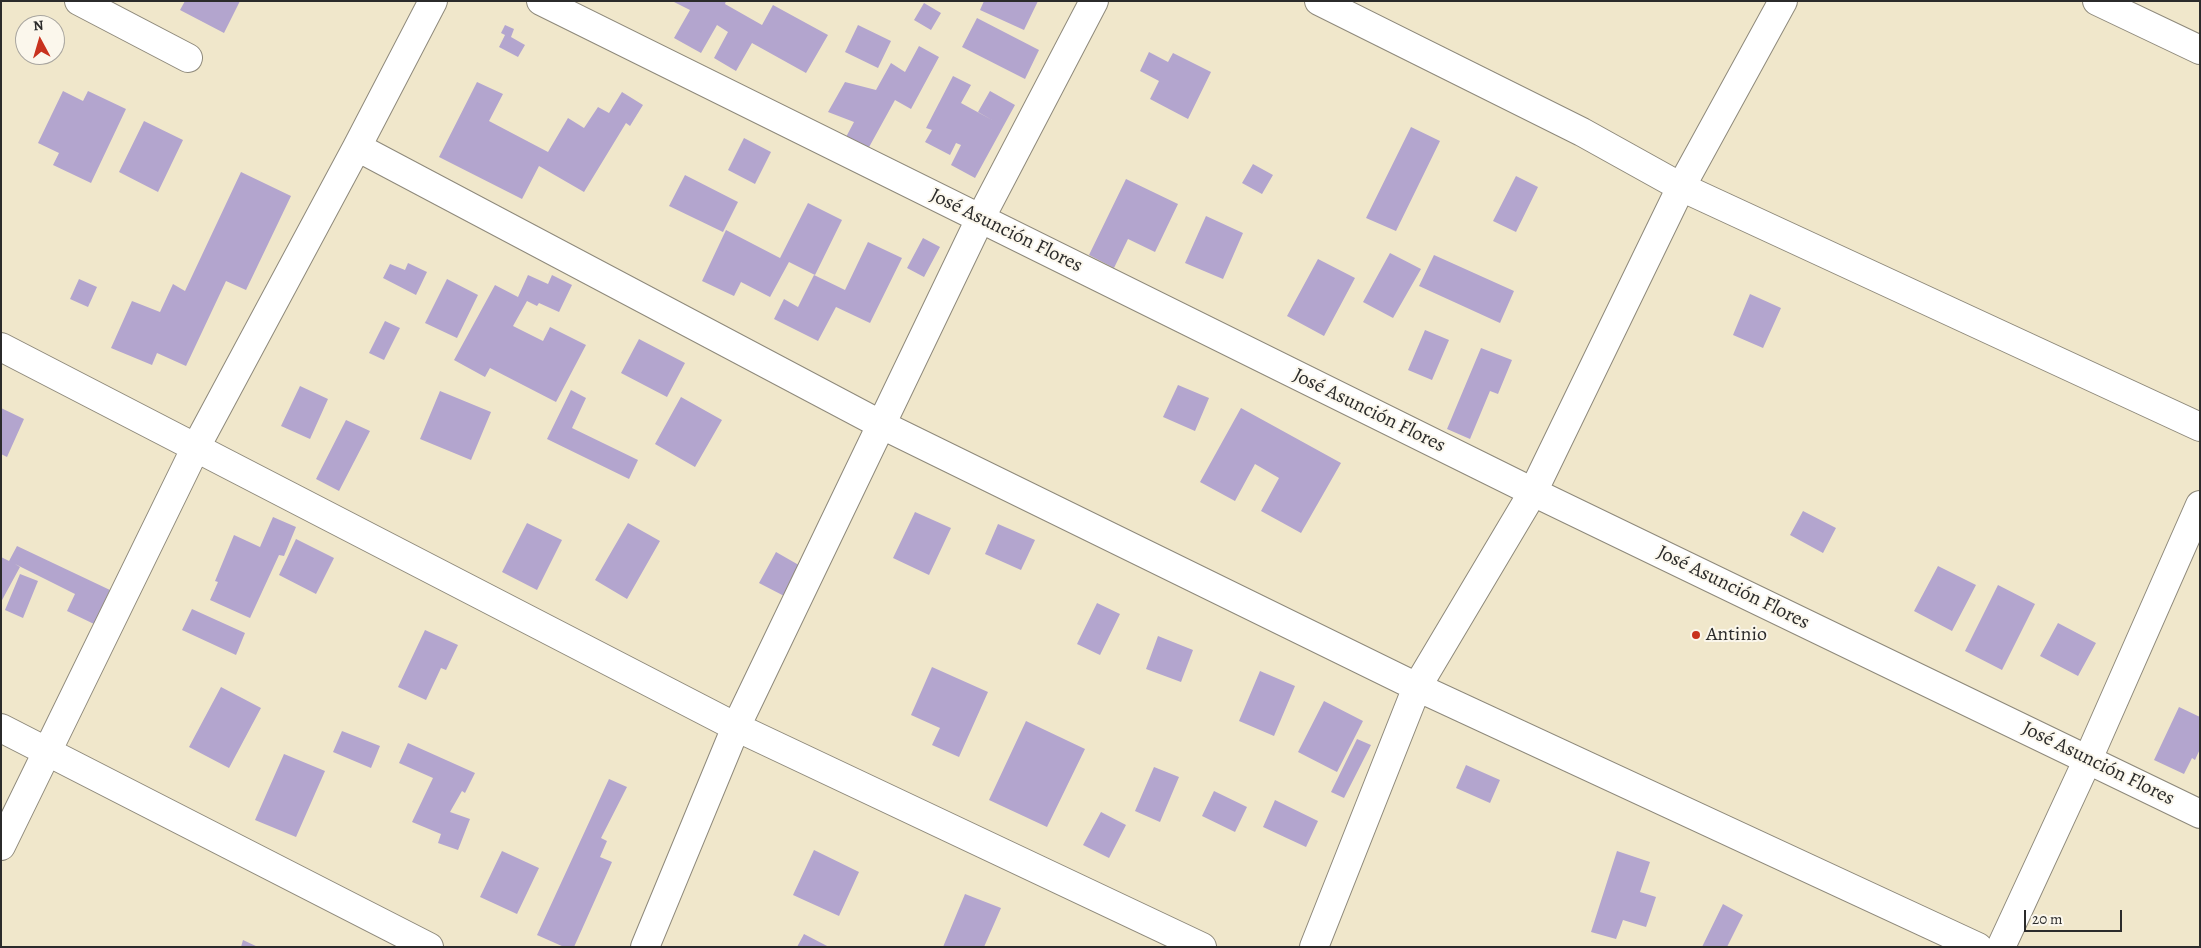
<!DOCTYPE html>
<html>
<head>
<meta charset="utf-8">
<style>
  body { margin:0 }
  #map { position:relative; width:2201px; height:948px; overflow:hidden; background:#f0e7cb; font-family:Alegreya,serif }
  canvas { display:block }
  .frame { position:absolute; inset:0; border:2px solid #2b2b2b; pointer-events:none }
  .north { position:absolute; left:15px; top:15px; width:50px; height:50px; box-sizing:border-box; background:#fbf7ec; border:1px solid #a8a59f; border-radius:50%; rotate:354deg; font-size:14px; font-weight:700; line-height:20px; text-align:center; color:#2b2b2b }
  .north::after { content:''; display:block; margin:auto; width:18px; height:22px; background:#c8321e; clip-path:polygon(50% 0,100% 100%,50% 72%,0 100%) }
  .scale { position:absolute; left:2024px; top:910px; width:98px; height:22px; box-sizing:border-box; border:2px solid #2b2b2b; border-top:0; padding-left:6px; font-size:15px; line-height:18px; white-space:nowrap; color:#2b2b2b; -webkit-text-stroke:4px #fbf7ec; paint-order:stroke }
</style>
</head>
<body>
<div id="map">
<canvas width="2201" height="948"></canvas>
<div class="frame"></div>
<div class="north">N</div>
<div class="scale">20 m</div>
</div>
<script>
const g = document.querySelector('canvas').getContext('2d');
g.lineJoin = 'round';
function fill(path, color) {
  g.fillStyle = color;
  g.fill(path, 'evenodd');
}
function shape(rows) {
  const path = new Path2D();
  for (const r of rows) {
    path.moveTo(r[0], r[1]);
    for (let i = 2; i < r.length; i += 2) path.lineTo(r[i], r[i + 1]);
  }
  return path;
}
function trace(path, color, width, dash) {
  g.strokeStyle = color;
  g.lineWidth = width;
  g.lineCap = dash ? 'butt' : 'round';
  g.setLineDash(dash || []);
  g.stroke(path);
}
function drawText(font, color, halo, rows, align = 'center') {
  g.font = font + ' Alegreya,serif';
  g.lineWidth = 4;
  g.setLineDash([]);
  g.textBaseline = 'middle';
  g.strokeStyle = halo;
  g.fillStyle = color;
  for (const [text, x, y, turn = 0] of rows) {
    g.save();
    g.translate(x, y);
    g.rotate((+turn || 0) * Math.PI / 180);
    g.textAlign = isNaN(turn) ? turn : align;
    if (halo) g.strokeText(text, 0, 0);
    g.fillText(text, 0, 0);
    g.restore();
  }
}
const building = shape([
  [185,1,240,1,224,33,180,10],
  [672,1,726,1,725,4,762,25,773,5,828,35,806,73,752,43,736,71,714,58,728,32,717,25,701,53,674,38,690,10],
  [984,1,1038,1,1024,30,980,10],
  [924,3,941,13,931,30,914,20],
  [977,18,1039,50,1025,79,962,47],
  [505,25,514,29,511,37,525,45,518,57,499,47,505,35,501,33],
  [858,25,891,41,878,68,845,52],
  [919,46,939,57,911,109,895,100,868,149,846,137,854,122,828,112,845,82,876,90,891,63,905,72],
  [1149,52,1168,62,1173,53,1211,72,1188,119,1150,99,1159,81,1140,71],
  [953,76,971,85,961,103,992,120,978,112,990,91,1015,105,975,178,951,165,961,145,956,143,950,155,925,142,932,130,926,128],
  [477,82,503,94,489,121,548,152,568,118,584,128,598,107,609,113,622,92,643,105,630,126,626,123,584,192,539,166,522,199,439,157],
  [63,91,83,101,88,91,126,109,91,183,53,165,59,153,38,143],
  [144,121,183,140,158,192,119,172],
  [1411,127,1440,141,1396,231,1366,218],
  [744,138,771,152,755,184,728,170],
  [1253,164,1273,175,1262,194,1242,183],
  [241,172,291,196,246,290,226,281,186,366,157,353,152,365,111,348,132,301,160,312,173,284,185,291],
  [685,175,738,202,723,232,669,206],
  [1516,176,1538,187,1516,232,1493,221],
  [1126,179,1178,204,1155,252,1128,239,1114,268,1089,255],
  [808,203,842,220,815,275,789,262,770,297,741,282,734,296,702,281,726,230,780,258],
  [1206,216,1243,233,1223,279,1185,263],
  [923,238,940,247,924,277,907,268],
  [868,242,902,258,870,323,836,307,818,341,774,319,784,299,798,307,814,275,845,290],
  [1390,253,1421,269,1393,318,1363,302],
  [1434,255,1514,291,1500,323,1419,286],
  [1318,259,1355,278,1324,336,1287,316],
  [408,263,427,272,416,295,383,278,390,264,405,270],
  [528,275,548,284,552,275,572,285,559,312,539,303,537,306,527,301,513,326,543,341,550,327,586,345,556,402,490,368,485,377,454,360,495,285,518,297],
  [79,279,97,287,88,307,70,299],
  [447,279,478,295,457,338,425,323],
  [1750,294,1781,308,1763,348,1733,335],
  [385,321,400,328,384,360,369,353],
  [1425,330,1449,340,1432,380,1408,370],
  [639,339,685,363,667,397,621,373],
  [1481,348,1512,360,1498,394,1490,391,1470,439,1447,429],
  [1178,385,1209,398,1195,431,1163,417],
  [300,386,328,399,310,439,281,426],
  [571,390,586,398,572,428,638,460,629,479,547,439],
  [440,391,491,412,471,460,420,439],
  [681,397,722,420,695,467,655,444],
  [1,408,24,419,7,457,1,454],
  [1241,408,1341,463,1301,533,1261,511,1279,478,1255,464,1235,501,1200,482],
  [346,420,370,431,339,491,316,479],
  [1803,511,1836,528,1823,553,1790,535],
  [915,512,951,528,929,575,893,558],
  [273,517,296,527,284,556,279,555,250,618,210,600,218,582,215,581,234,535,260,547],
  [527,523,562,540,537,590,502,572],
  [628,523,660,541,627,599,595,580],
  [998,524,1035,540,1021,570,985,554],
  [296,539,334,558,316,594,279,575],
  [17,546,110,590,94,624,67,611,75,594,15,564,20,567,1,602,1,557,9,561],
  [776,552,804,568,788,598,759,583],
  [1938,566,1976,585,1952,631,1914,611],
  [20,574,38,581,23,618,5,610],
  [1998,585,2035,604,2002,670,1965,651],
  [1097,603,1120,614,1100,655,1077,644],
  [192,609,245,633,236,655,182,630],
  [2058,623,2096,643,2078,676,2040,656],
  [425,630,458,645,446,670,441,668,426,700,398,687],
  [1158,636,1193,650,1181,682,1146,669],
  [932,667,988,692,959,757,932,745,940,728,911,715],
  [1260,671,1295,686,1274,736,1239,721],
  [221,687,261,708,229,768,189,747],
  [1324,701,1363,721,1337,772,1298,752],
  [2179,707,2200,717,2200,749,2195,760,2192,758,2184,774,2154,760],
  [1026,721,1085,749,1047,827,989,800],
  [342,731,380,746,371,768,333,752],
  [1357,739,1371,745,1344,798,1331,792],
  [408,743,475,773,465,793,462,791,450,812,470,819,458,850,438,843,441,834,412,822,433,778,399,763],
  [284,754,325,771,296,837,255,820],
  [1466,765,1500,780,1490,803,1456,788],
  [1154,767,1179,777,1160,822,1135,811],
  [609,779,627,787,601,838,607,841,600,857,612,862,574,947,564,947,537,935],
  [1214,791,1247,807,1235,832,1202,816],
  [1275,800,1318,821,1306,847,1263,827],
  [1101,812,1126,825,1109,858,1083,845],
  [814,850,859,872,839,916,793,895],
  [502,851,539,868,517,914,480,897],
  [1617,851,1650,862,1640,892,1656,897,1646,927,1623,920,1616,939,1591,932],
  [965,894,1001,908,984,947,943,947],
  [1723,904,1743,915,1727,947,1702,947],
  [804,934,829,947,797,947],
  [243,940,258,947,241,947]
]);
const street = shape([
  [79,1,188,58],
  [1319,1,1582,132,1681,187,2200,427],
  [2097,1,2200,50],
  [357,147,880,424,1417,687,1978,947],
  [1,347,736,727,1202,947],
  [1,728,429,947],
  [1,846,196,447,357,147,433,1],
  [645,947,736,727,980,219,1094,1],
  [1314,947,1417,687,1533,492,1681,187,1783,1],
  [2001,947,2088,759,2200,505]
]);
const secondary = shape([
  [541,1,1533,492,2200,814]
]);
const markers = [
  [1696,635,5,"#c8321e"]
];
const streetNames = [
  ["José Asunción Flores",1006,231,26],
  ["José Asunción Flores",1369,411,26],
  ["José Asunción Flores",1733,588,26],
  ["José Asunción Flores",2098,764,26]
];
const poiNames = [
  ["Antinio",1706,635]
];
fill(building, '#b3a5ce');
trace(street, '#8e897b', 30);
trace(secondary, '#8e897b', 30);
trace(street, '#fff', 28);
trace(secondary, '#fff', 28);
for (const [x, y, r, color] of markers) {
  const dot = new Path2D();
  dot.arc(x, y, r, 0, 2 * Math.PI);
  g.fillStyle = color;
  g.fill(dot);
  trace(dot, '#fbf7ec', 2);
}
drawText('20px', '#2b2b2b', '#fbf7ec', streetNames);
drawText('20px', '#2b2b2b', '#fbf7ec', poiNames, 'left');
</script>
</body>
</html>
